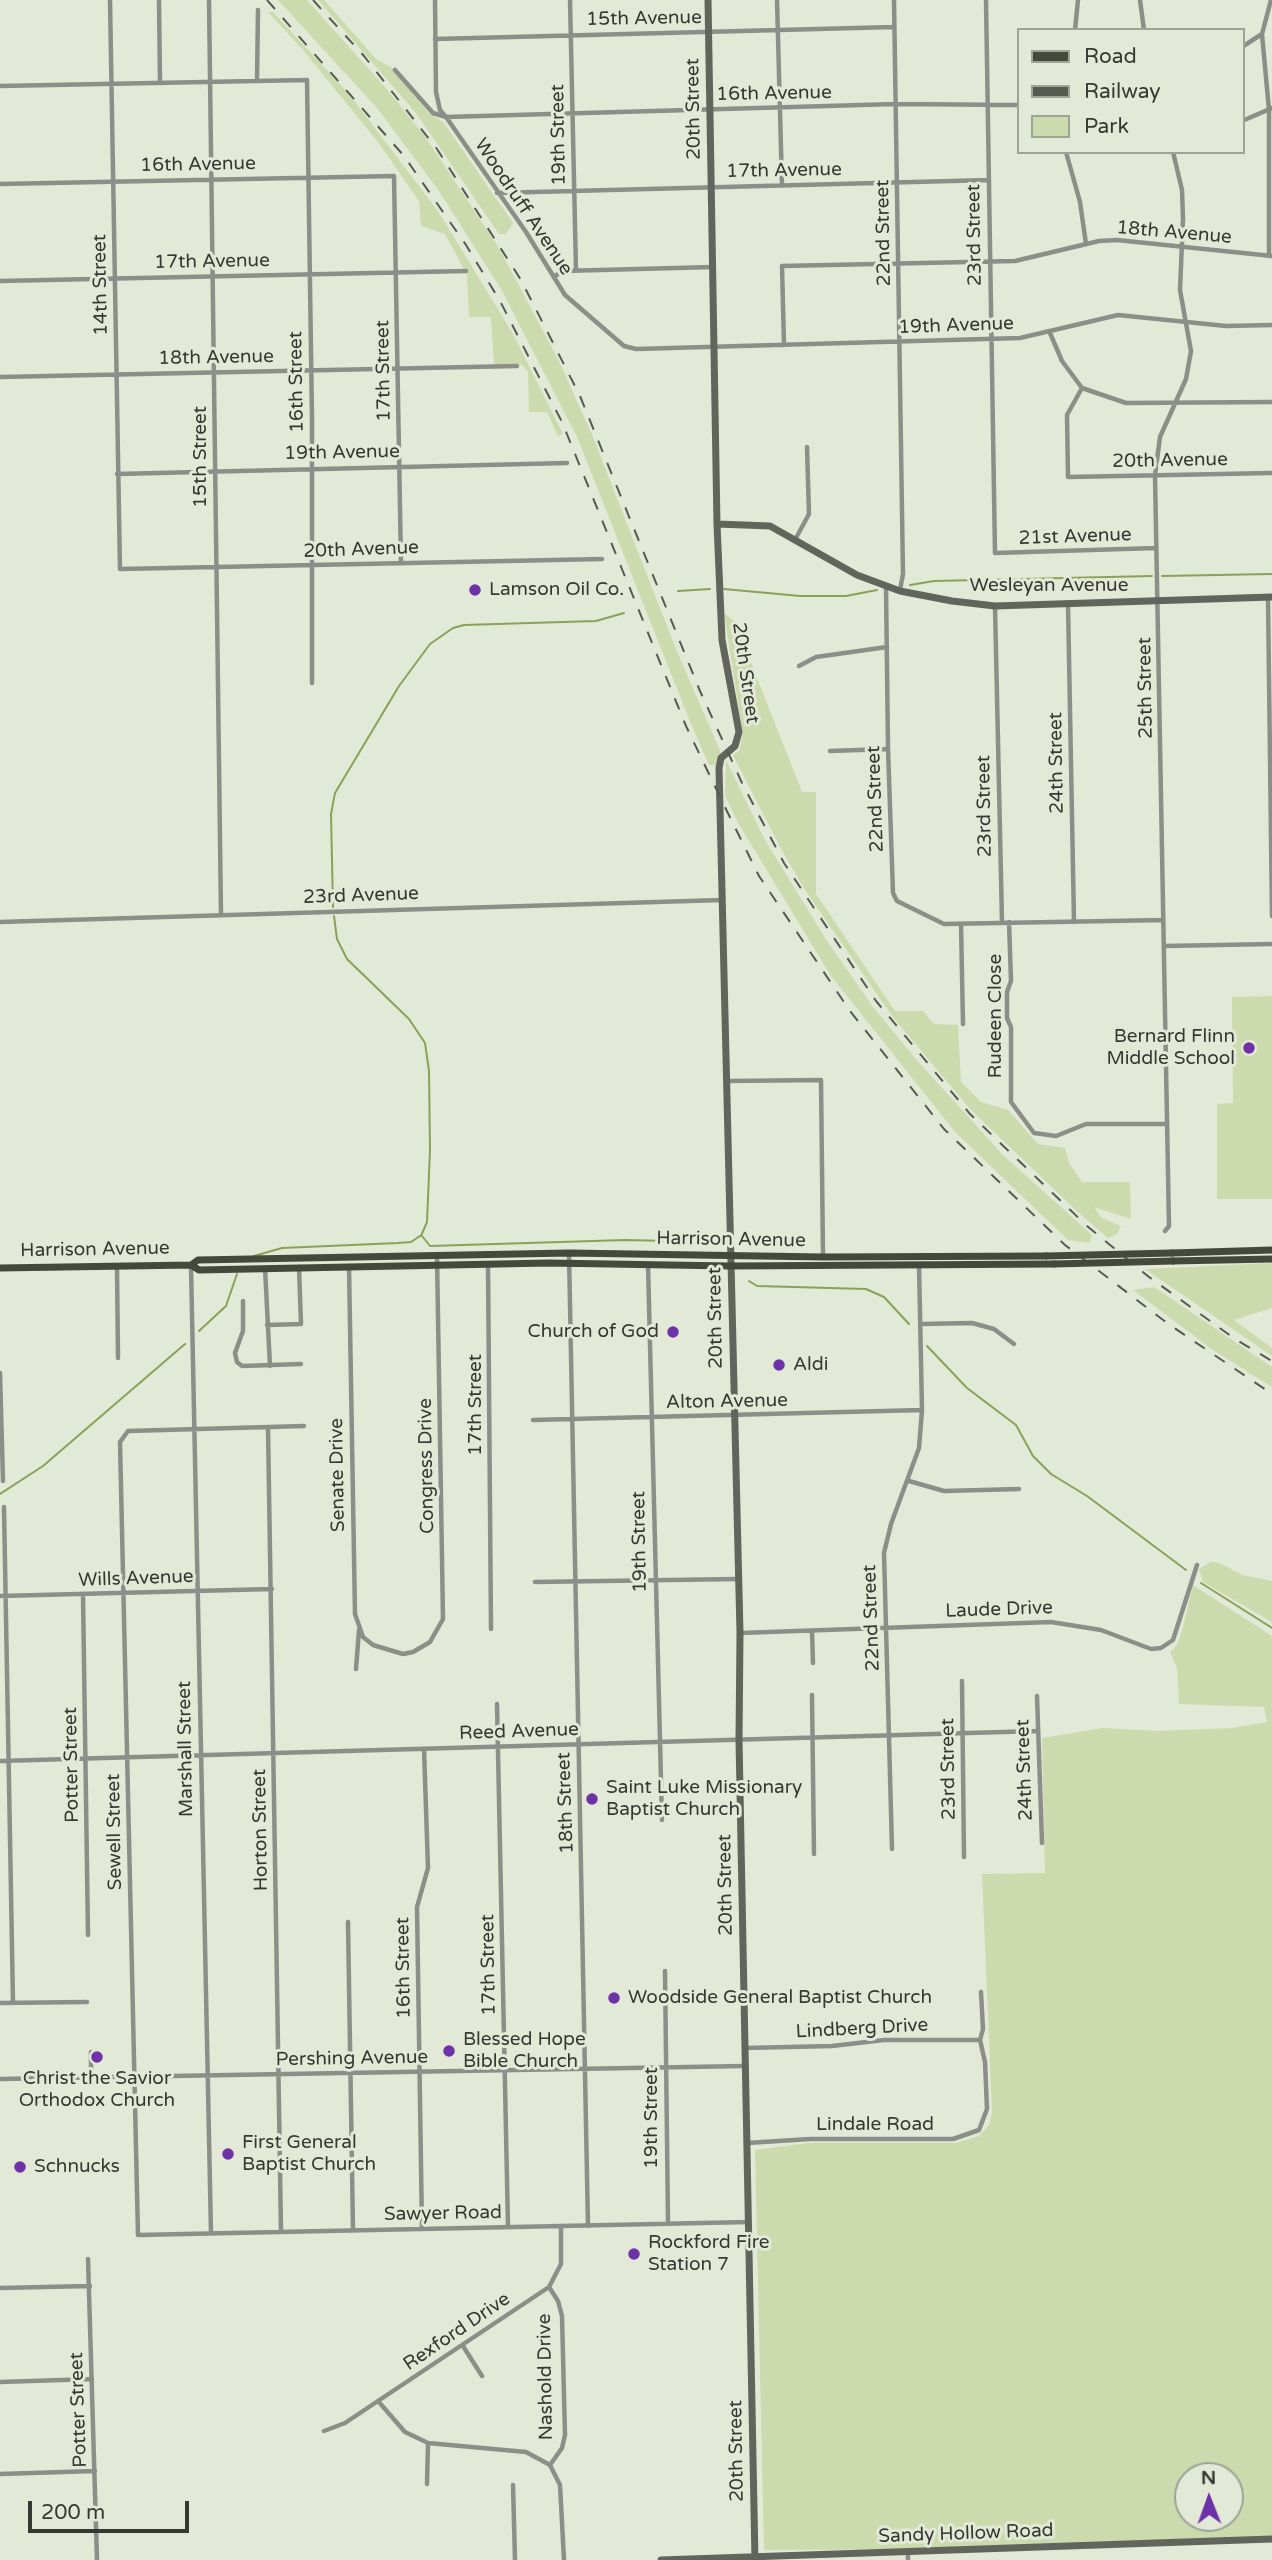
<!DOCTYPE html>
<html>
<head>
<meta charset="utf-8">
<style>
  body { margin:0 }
  #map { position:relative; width:1272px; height:2560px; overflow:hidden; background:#e3e9d7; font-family:"Varela Round",sans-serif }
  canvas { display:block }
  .legend { position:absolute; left:1017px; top:28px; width:228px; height:126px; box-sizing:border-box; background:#e3e9d7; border:2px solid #9ea395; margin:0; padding:9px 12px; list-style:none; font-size:21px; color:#363932 }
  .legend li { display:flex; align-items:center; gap:14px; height:35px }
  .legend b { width:35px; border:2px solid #9ea395 }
  .north { position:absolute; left:1174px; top:2462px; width:70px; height:70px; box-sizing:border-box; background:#e3e9d7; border:2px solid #9ea395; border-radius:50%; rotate:359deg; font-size:19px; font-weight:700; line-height:28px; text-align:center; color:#363932 }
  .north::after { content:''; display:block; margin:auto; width:24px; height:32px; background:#6e32a8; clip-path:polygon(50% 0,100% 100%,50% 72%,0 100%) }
  .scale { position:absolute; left:28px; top:2501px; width:161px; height:32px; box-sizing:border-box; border:4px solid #363932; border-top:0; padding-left:9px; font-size:21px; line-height:24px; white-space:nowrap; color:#363932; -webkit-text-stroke:5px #e3e9d7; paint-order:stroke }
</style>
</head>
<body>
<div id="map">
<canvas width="1272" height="2560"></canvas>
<ul class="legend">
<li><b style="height:9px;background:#44493c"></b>Road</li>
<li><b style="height:9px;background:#565a51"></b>Railway</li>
<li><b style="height:19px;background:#cbdbad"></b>Park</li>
</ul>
<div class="north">N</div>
<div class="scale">200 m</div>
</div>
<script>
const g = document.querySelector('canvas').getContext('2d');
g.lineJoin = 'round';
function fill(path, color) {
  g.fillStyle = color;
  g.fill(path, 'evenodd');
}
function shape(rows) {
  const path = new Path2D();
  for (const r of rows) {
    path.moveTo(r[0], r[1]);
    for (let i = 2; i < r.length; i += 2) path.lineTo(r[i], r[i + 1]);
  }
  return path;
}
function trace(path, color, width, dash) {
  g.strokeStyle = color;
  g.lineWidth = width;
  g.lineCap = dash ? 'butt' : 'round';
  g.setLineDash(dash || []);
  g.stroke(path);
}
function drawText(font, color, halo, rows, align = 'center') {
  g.font = font + ' "Varela Round",sans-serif';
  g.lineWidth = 6;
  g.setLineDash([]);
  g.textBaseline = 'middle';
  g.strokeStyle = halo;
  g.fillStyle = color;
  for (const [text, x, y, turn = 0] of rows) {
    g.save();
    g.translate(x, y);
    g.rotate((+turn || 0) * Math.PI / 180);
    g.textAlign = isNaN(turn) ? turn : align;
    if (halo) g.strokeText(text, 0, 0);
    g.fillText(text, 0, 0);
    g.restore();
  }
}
const green = shape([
  [278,0,307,0,384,86,424,135,499,248,559,361,593,437,676,649,721,753,715,765,709,765,691,724,577,437,501,289,439,191,377,108],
  [318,0,324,0,377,60,391,67,428,112,444,123,513,223,506,234,499,234,416,113],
  [268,12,273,12,349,94,438,211,513,334,563,434,558,436,547,412,529,412,528,372,521,364,494,364,491,317,469,317,467,275,445,234,421,226,419,201,378,142,304,51],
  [724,613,735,622,802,792,816,792,816,894,895,1011,923,1011,934,1024,958,1025,961,1082,981,1102,1008,1110,1038,1144,1065,1148,1069,1163,1082,1182,1130,1182,1131,1219,1094,1207,1102,1218,1121,1226,1117,1234,1108,1238,1080,1214,971,1110,892,1016,805,890,781,849,733,755,739,751,743,734],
  [726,760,764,838,825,938,873,1007,915,1058,1002,1154,1092,1235,1089,1243,1068,1240,956,1133,831,976,738,823,725,795],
  [1272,996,1272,1199,1217,1199,1217,1104,1233,1103,1232,997],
  [1272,1263,1272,1308,1234,1320,1272,1348,1272,1356,1145,1269],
  [1154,1287,1272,1367,1272,1387,1213,1350,1133,1290],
  [1211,1562,1220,1563,1242,1575,1272,1581,1272,1622,1203,1582,1199,1569],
  [1193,1585,1272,1636,1272,2537,935,2549,764,2550,755,2150,808,2143,956,2143,979,2136,989,2125,992,2113,982,1874,1045,1873,1042,1738,1102,1728,1157,1731,1232,1728,1267,1722,1264,1707,1179,1704,1177,1668,1170,1652,1177,1645,1182,1631],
  [1188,2476,1230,2476,1230,2518,1188,2518]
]);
const stream = shape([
  [1162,576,1272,574],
  [910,585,934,581,1152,576],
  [724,589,800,596,846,596,877,590],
  [678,591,710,589],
  [333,907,331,814,335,793,399,686,430,644,453,628,464,625,596,621,624,613],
  [334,916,337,939,347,959,409,1019,425,1043,429,1071,430,1150,427,1222,421,1236],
  [422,1236,430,1246,625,1240,711,1242],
  [254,1256,282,1248,398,1243,411,1242,420,1236],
  [749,1281,757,1286,866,1289,884,1297,909,1324],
  [199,1331,226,1306,237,1274],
  [927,1346,967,1388,1016,1425,1033,1456,1051,1474,1087,1496,1186,1570],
  [0,1494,43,1466,185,1344],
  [1201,1583,1272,1628]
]);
const street = shape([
  [110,0,120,569,602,559],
  [159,0,160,82],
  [209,0,221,914],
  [435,0,436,92,440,110,446,117,896,104,1018,105],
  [570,0,576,270],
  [777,0,782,185],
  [894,0,903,574,900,590],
  [986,0,995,553,1156,548],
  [1140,0,1144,30],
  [1075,30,1078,0],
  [435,39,894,27],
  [1242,47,1262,34],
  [395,70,433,113,446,117,526,232,565,295,624,346,636,349,1020,338,1118,315,1226,326,1272,325],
  [257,80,258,10],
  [0,86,307,80,312,419,312,683],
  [1242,121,1272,108],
  [1066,152,1080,202,1086,244],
  [0,184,394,176,401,563],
  [497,193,989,180],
  [1269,256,1269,110,1262,34,1271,0],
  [555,276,563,271,713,267],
  [0,281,466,271],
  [1050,333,1062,361,1082,388,1126,403,1272,402],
  [784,345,782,266,1015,261,1099,241,1117,240,1272,256],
  [0,377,517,366],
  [1082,388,1067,415,1068,477,1272,473],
  [117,474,567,463],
  [796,538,809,514,807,447],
  [886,586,888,749,893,893,897,901,944,924,1163,920],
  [1268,597,1272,916],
  [1068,604,1074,922],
  [995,606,1002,922],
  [799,666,816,657,887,647],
  [830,751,888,749],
  [0,922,722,900],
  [1009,922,1011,981,1007,992,1007,1018,1011,1027,1011,1102,1034,1133,1056,1136,1086,1124,1167,1124],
  [961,924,963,1024],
  [1165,946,1272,944],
  [727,1081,821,1080,823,1256],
  [1165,1231,1169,1226,1155,475,1160,437,1186,379,1191,351,1180,290,1183,219,1182,190,1173,152],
  [569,1253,588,2226],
  [488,1264,491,1629],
  [648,1265,662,1820],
  [191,1266,211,2233],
  [349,1266,355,1614,363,1637,373,1645,403,1654,413,1652,430,1642,443,1619,437,1256],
  [117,1267,118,1358],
  [265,1268,270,1366],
  [243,1301,243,1331,235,1353,237,1362,242,1366,301,1364],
  [921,1324,972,1323,994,1329,1014,1344],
  [267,1325,301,1324,299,1267],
  [0,1373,3,1481],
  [533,1420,922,1410],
  [304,1426,128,1431,120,1442,138,2235,749,2222],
  [268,1428,281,2231],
  [909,1481,944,1491,1019,1489],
  [4,1507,13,2003],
  [535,1582,738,1579],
  [83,1594,88,1935],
  [0,1596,272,1589],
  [812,1631,813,1663],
  [740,1633,1051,1622,1101,1630,1151,1649,1161,1648,1173,1640,1197,1565],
  [356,1669,359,1630],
  [962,1681,964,1857],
  [812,1695,814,1854],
  [1037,1696,1042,1843],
  [497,1704,508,2227],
  [0,1761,1038,1731],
  [892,1849,884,1553,891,1524,919,1448,922,1410,919,1265],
  [348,1922,353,2230],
  [665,1971,668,2223],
  [0,2003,87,2002],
  [745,2048,832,2046,884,2040,980,2040],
  [91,2052,91,2077],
  [0,2079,745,2066],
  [747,2143,810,2139,953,2139,979,2130,987,2109,985,2062,980,2040,983,2029,981,1992],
  [422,2229,417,1907,428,1868,424,1749],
  [88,2259,97,2560],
  [549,2287,558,2301,562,2316,565,2435,562,2448,550,2465],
  [0,2288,90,2286],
  [463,2346,482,2376],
  [0,2382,92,2379],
  [378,2401,405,2432,428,2443,526,2452,550,2465,560,2485,564,2560],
  [324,2431,345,2423,549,2287,561,2264,561,2226],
  [0,2474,95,2471],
  [427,2484,428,2443],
  [513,2485,515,2560],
  [908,2552,908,2560]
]);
const secondary = shape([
  [708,0,717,524,722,640,739,732,735,746,721,758,719,768,740,1633,739,1740,755,2560],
  [717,524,770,526,857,575,900,591,952,601,995,606,1272,597],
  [661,2560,1272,2539]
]);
const primary = shape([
  [1172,1253,1272,1250],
  [1173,1261,1272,1259],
  [191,1265,199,1270,549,1263,730,1266,1054,1264],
  [0,1268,191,1265,198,1260,569,1253,823,1257,1046,1256]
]);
const rail = shape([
  [267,0,404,156,466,245,500,301,562,422,686,726,721,799,759,876,850,1011,944,1129,1065,1245,1167,1323,1272,1394],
  [313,0,364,56,437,149,521,280,580,396,700,691,742,783,784,863,876,1001,970,1114,1087,1226,1149,1277,1235,1339,1272,1361]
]);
const primaryBridge = shape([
  [1046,1256,1172,1253],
  [1054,1264,1173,1261]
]);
const markers = [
  [475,590,7,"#6e32a8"],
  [1249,1048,7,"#6e32a8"],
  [673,1332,7,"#6e32a8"],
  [779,1365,7,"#6e32a8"],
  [592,1799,7,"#6e32a8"],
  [614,1998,7,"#6e32a8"],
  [449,2051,7,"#6e32a8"],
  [97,2057,7,"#6e32a8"],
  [228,2154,7,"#6e32a8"],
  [20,2167,7,"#6e32a8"],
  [634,2254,7,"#6e32a8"]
];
const streetNames = [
  ["15th Avenue",644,19,-1],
  ["16th Avenue",774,94,-1],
  ["20th Street",694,109,-91],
  ["19th Street",559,135,-91],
  ["16th Avenue",198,165,-1],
  ["17th Avenue",784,171,-1],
  ["Woodruff Avenue",523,207,56],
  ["22nd Street",884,233,-91],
  ["18th Avenue",1174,233,5],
  ["23rd Street",975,235,-91],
  ["17th Avenue",212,262,-1],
  ["14th Street",101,285,-91],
  ["19th Avenue",956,326,-2],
  ["18th Avenue",216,358,-1],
  ["17th Street",384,371,-91],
  ["16th Street",297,382,-91],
  ["19th Avenue",342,453,-1],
  ["15th Street",201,457,-90],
  ["20th Avenue",1170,461,-1],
  ["21st Avenue",1075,537,-2],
  ["20th Avenue",361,550,-2],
  ["Wesleyan Avenue",1049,586],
  ["20th Street",745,673,82],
  ["25th Street",1146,688,-91],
  ["24th Street",1057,763,-91],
  ["22nd Street",876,799,-92],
  ["23rd Street",985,806,-91],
  ["23rd Avenue",361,896,-2],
  ["Rudeen Close",996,1016,-90],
  ["Harrison Avenue",731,1240,1],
  ["Harrison Avenue",95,1250,-1],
  ["20th Street",716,1318,-91],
  ["Alton Avenue",727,1402,-1],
  ["17th Street",476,1405,-90],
  ["Congress Drive",427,1466,-91],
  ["Senate Drive",338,1475,-91],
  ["19th Street",640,1542,-91],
  ["Wills Avenue",136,1579,-2],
  ["Laude Drive",999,1610,-2],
  ["22nd Street",872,1618,-92],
  ["Reed Avenue",519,1732,-2],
  ["Marshall Street",186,1749,-91],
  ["Potter Street",72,1765,-91],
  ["23rd Street",949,1769,-91],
  ["24th Street",1025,1770,-92],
  ["18th Street",566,1803,-92],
  ["Horton Street",261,1830,-91],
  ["Sewell Street",115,1832,-91],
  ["20th Street",726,1885,-91],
  ["17th Street",489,1965,-91],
  ["16th Street",404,1968,-91],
  ["Lindberg Drive",862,2029,-3],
  ["Pershing Avenue",352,2059,-1],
  ["19th Street",652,2118,-90],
  ["Lindale Road",875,2125],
  ["Sawyer Road",443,2214,-1],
  ["Rexford Drive",457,2332,-34],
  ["Nashold Drive",546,2377,-91],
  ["Potter Street",79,2410,-92],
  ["20th Street",737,2451,-91],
  ["Sandy Hollow Road",966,2534,-2]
];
const poiNames = [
  ["Lamson Oil Co.",489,590],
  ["Bernard Flinn",1235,1037,"right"],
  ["Middle School",1235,1059,"right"],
  ["Church of God",659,1332,"right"],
  ["Aldi",793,1365],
  ["Saint Luke Missionary",606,1788],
  ["Baptist Church",606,1810],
  ["Woodside General Baptist Church",628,1998],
  ["Blessed Hope",463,2040],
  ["Bible Church",463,2062],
  ["Christ the Savior",97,2079,"center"],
  ["Orthodox Church",97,2101,"center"],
  ["First General",242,2143],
  ["Baptist Church",242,2165],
  ["Schnucks",34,2167],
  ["Rockford Fire",648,2243],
  ["Station 7",648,2265]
];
fill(green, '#cbdbad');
trace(stream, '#8ba158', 2);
trace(street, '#8c8f87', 4.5);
trace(secondary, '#62655b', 7);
trace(primary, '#44493c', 7);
trace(rail, '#565a51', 2, [12, 12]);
trace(primaryBridge, '#44493c', 7);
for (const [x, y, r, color] of markers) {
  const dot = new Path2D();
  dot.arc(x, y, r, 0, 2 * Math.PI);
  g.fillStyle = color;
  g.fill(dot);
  trace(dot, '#e3e9d7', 2.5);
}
drawText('19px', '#363932', '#e3e9d7', streetNames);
drawText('19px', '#363932', '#e3e9d7', poiNames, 'left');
</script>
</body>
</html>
